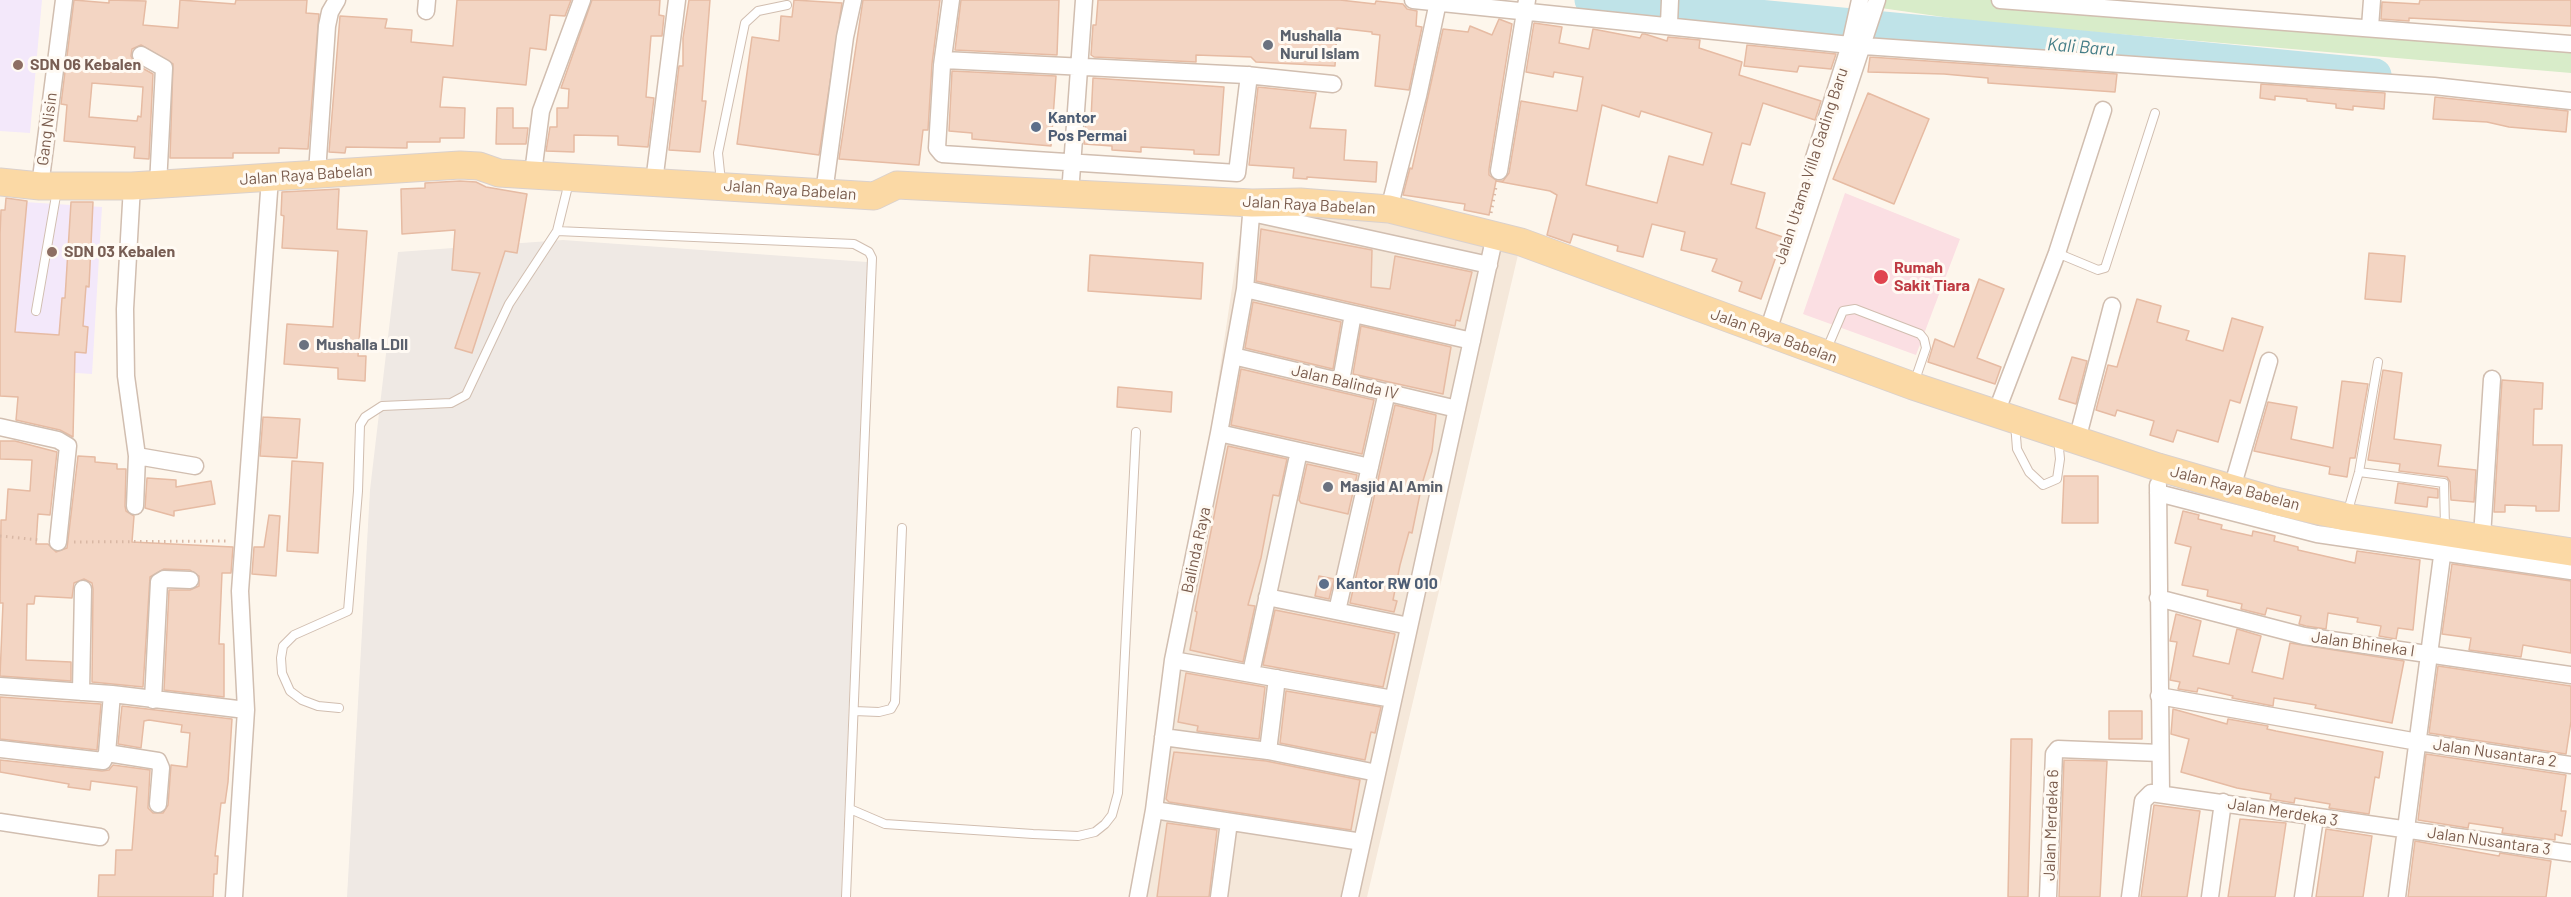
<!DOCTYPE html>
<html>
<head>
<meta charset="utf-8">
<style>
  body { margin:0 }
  canvas { display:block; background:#fdf6ec }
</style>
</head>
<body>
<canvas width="2571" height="897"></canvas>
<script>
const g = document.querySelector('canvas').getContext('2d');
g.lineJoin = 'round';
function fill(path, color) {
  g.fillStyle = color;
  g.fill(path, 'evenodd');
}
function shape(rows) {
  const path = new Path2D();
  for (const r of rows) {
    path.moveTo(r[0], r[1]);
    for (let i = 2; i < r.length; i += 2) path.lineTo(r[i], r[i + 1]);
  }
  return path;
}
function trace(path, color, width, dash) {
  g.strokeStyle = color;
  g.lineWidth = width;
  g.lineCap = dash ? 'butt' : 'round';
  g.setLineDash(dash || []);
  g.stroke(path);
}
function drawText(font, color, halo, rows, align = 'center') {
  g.font = font + ' Barlow,sans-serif';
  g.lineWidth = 6;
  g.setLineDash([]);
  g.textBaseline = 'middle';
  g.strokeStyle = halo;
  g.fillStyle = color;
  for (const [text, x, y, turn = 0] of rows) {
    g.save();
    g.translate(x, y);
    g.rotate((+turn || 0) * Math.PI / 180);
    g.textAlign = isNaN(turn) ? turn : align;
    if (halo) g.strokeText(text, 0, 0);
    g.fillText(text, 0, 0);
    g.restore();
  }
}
const residential = shape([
  [1245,201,1300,202,1521,242,1367,897,1141,897]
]);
const industrial = shape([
  [563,240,867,262,841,897,347,897,370,490,398,252]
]);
const education = shape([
  [0,0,42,0,30,133,0,131],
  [9,201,102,207,92,374,0,368]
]);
const medical = shape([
  [1845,193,1960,239,1916,355,1803,314]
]);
const green = shape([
  [1877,0,2002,0,2571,44,2571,73,1978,22,1874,7]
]);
const river = shape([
  [1591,0,2375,75]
]);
const building = shape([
  [74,0,109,3,109,0,146,1,143,25,178,28,180,0,235,4,236,0,307,0,306,13,319,14,308,149,279,148,279,153,233,153,233,158,170,158,173,64,141,45,132,49,131,56,135,64,153,74,149,159,134,158,135,147,64,141,67,105,61,104,74,0],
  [92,83,143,87,141,117,138,116,137,121,89,117,92,83],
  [457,0,571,0,565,16,550,15,546,50,530,48,526,85,443,77,440,107,465,108,464,138,440,138,440,142,407,142,407,148,346,147,345,153,329,152,340,16,387,19,385,28,412,30,411,42,453,46,457,0],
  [592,0,660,0,659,15,664,16,662,36,651,36,646,97,654,98,648,147,618,145,618,136,574,135,574,152,546,151,550,127,557,127,557,108,568,108,569,89,561,88,592,0],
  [689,0,710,0,702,101,706,101,700,152,669,150,679,66,683,66,683,38,689,0],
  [794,0,842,3,819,155,737,144,752,37,779,41,781,16,792,17,794,0],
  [863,0,940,0,932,64,928,130,923,130,919,165,839,159,863,0],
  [961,0,1059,0,1057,55,955,50,961,0],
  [1098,0,1340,0,1375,4,1376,1,1403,4,1407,9,1417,11,1416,26,1422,27,1409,90,1375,86,1380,35,1372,34,1372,32,1337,28,1335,66,1256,62,1251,57,1196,55,1196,62,1094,57,1091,55,1093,25,1096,25,1098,0],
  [2420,0,2571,0,2571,26,2409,18,2409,21,2381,19,2382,2,2419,4,2420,0],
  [1499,19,1512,24,1489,169,1489,175,1497,181,1503,181,1509,173,1521,101,1577,111,1583,77,1554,72,1553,77,1526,72,1534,23,1562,27,1559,43,1589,49,1593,29,1640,38,1642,34,1645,34,1667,41,1668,37,1700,40,1699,48,1742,62,1739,75,1821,101,1815,120,1763,103,1750,145,1742,143,1731,184,1765,193,1756,228,1783,237,1761,299,1739,291,1742,282,1712,271,1717,259,1681,250,1685,232,1652,224,1643,257,1617,251,1618,246,1573,234,1570,243,1547,235,1557,195,1550,191,1496,181,1489,215,1464,210,1465,204,1403,195,1410,168,1412,169,1443,29,1468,32,1470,26,1492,35,1499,19],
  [1602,105,1639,117,1641,111,1712,133,1703,165,1669,156,1657,203,1586,185,1602,105],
  [1747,45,1836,54,1831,69,1799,66,1797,72,1744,66,1747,45],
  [1870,57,2117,74,2115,92,1988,83,1988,78,1944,74,1868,72,1870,57],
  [952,71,1056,76,1051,146,972,139,972,133,949,131,952,71],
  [1093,78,1224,87,1219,155,1194,154,1194,150,1141,147,1141,152,1112,150,1112,146,1084,144,1086,119,1091,119,1093,78],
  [2261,84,2385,93,2384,109,2353,106,2353,110,2336,108,2336,104,2307,101,2307,99,2275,96,2275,100,2260,98,2261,84],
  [1258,87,1316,93,1310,128,1346,130,1344,160,1377,162,1376,182,1307,177,1307,179,1293,178,1294,168,1249,165,1258,87],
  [1868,93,1929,119,1894,204,1833,179,1868,93],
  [2435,97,2568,111,2566,132,2509,127,2487,122,2433,119,2435,97],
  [497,108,513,108,513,128,528,128,526,144,496,144,497,108],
  [460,181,476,182,486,187,527,194,517,253,505,251,472,353,455,348,480,273,452,270,455,230,402,234,401,189,425,188,425,183,460,181],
  [339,189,337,229,367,231,358,356,366,356,365,381,338,379,338,368,284,364,287,324,333,327,338,251,282,248,284,216,281,215,282,192,339,189],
  [6,198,27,201,15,332,59,335,62,298,65,298,71,202,93,202,89,287,86,286,83,326,88,327,86,353,75,352,73,437,60,430,16,420,18,397,0,396,0,235,1,210,5,210,6,198],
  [1261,229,1372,250,1371,287,1390,289,1395,256,1472,272,1460,321,1456,320,1455,326,1256,281,1261,229],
  [2369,253,2405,256,2401,302,2365,299,2369,253],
  [1090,255,1203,263,1201,299,1088,291,1090,255],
  [1979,279,2004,289,1977,358,2001,367,1995,384,1928,362,1935,339,1954,347,1979,279],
  [2137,299,2161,306,2157,322,2189,331,2186,340,2223,351,2232,318,2263,327,2240,403,2230,400,2218,442,2177,430,2173,442,2150,435,2154,421,2117,410,2115,416,2096,410,2108,365,2117,367,2137,299],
  [1253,302,1341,322,1333,369,1245,348,1253,302],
  [1361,326,1451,347,1443,394,1353,374,1361,326],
  [2072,357,2087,361,2076,404,2059,399,2072,357],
  [1241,369,1374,400,1362,454,1231,425,1241,369],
  [2383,370,2402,373,2394,439,2441,445,2438,466,2476,470,2474,502,2451,500,2450,482,2447,477,2399,471,2400,464,2368,460,2383,370],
  [2502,380,2543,383,2542,409,2534,409,2533,445,2562,445,2559,511,2536,511,2536,506,2505,505,2505,512,2494,512,2502,380],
  [2342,381,2368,384,2355,458,2350,458,2347,477,2329,474,2330,467,2254,451,2268,402,2297,407,2291,439,2333,448,2342,381],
  [1118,387,1172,392,1171,412,1117,407,1118,387],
  [1395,405,1436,415,1432,451,1422,484,1412,533,1409,532,1400,565,1393,600,1397,601,1394,612,1350,603,1395,405],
  [263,417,300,419,297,458,260,456,263,417],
  [0,441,15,441,57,452,50,515,38,514,36,544,48,544,56,552,67,548,78,456,95,457,95,462,117,464,117,469,126,469,125,506,126,511,134,516,132,542,233,547,231,573,222,573,219,644,224,644,224,697,164,690,169,590,190,590,199,586,199,576,190,570,164,569,150,577,143,687,92,682,93,589,92,583,84,579,74,583,72,598,35,596,34,604,27,604,26,660,71,662,71,681,0,676,3,603,0,603,1,520,6,520,8,489,30,491,32,460,0,459,0,441],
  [1228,446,1287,459,1279,496,1273,495,1261,558,1248,605,1255,606,1243,662,1190,650,1197,612,1195,611,1228,446],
  [292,461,323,463,318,553,287,551,292,461],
  [1307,464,1357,475,1348,514,1301,503,1299,500,1307,464],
  [2064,476,2098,476,2098,523,2062,523,2064,476],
  [147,478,176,480,176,487,211,481,215,504,174,511,174,516,145,508,147,478],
  [2398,483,2438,489,2438,498,2428,497,2427,507,2395,503,2398,483],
  [2183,511,2199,515,2198,519,2222,525,2221,529,2252,536,2253,531,2275,536,2274,541,2298,547,2298,550,2355,563,2357,551,2420,560,2413,630,2398,628,2396,639,2379,636,2381,626,2357,622,2358,618,2328,613,2326,629,2306,626,2299,624,2301,616,2267,608,2265,615,2241,609,2242,604,2207,596,2208,590,2182,585,2191,547,2175,543,2183,511],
  [269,515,280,516,276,576,252,574,254,547,264,547,269,515],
  [2452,564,2571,581,2571,653,2523,645,2521,657,2469,650,2471,638,2442,634,2452,564],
  [1319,576,1334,579,1329,599,1315,596,1319,576],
  [1275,610,1395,634,1383,687,1263,665,1275,610],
  [2176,614,2201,621,2193,656,2229,664,2237,629,2261,636,2252,672,2283,679,2290,643,2404,661,2392,723,2315,708,2316,705,2274,698,2273,706,2232,698,2233,696,2198,688,2197,692,2178,689,2180,682,2170,680,2177,642,2170,641,2176,614],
  [2438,666,2571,686,2571,721,2566,754,2429,733,2438,666],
  [1186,673,1265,687,1259,739,1197,731,1198,726,1178,722,1186,673],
  [1286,691,1381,707,1375,733,1371,732,1365,760,1280,743,1286,691],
  [0,697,101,704,97,750,0,739,0,697],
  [122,706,232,719,228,782,225,803,221,803,215,856,218,856,217,874,214,874,213,897,98,897,99,875,115,875,116,850,132,850,137,787,91,781,90,790,68,787,69,784,0,772,0,760,102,771,109,770,113,765,150,770,148,808,153,813,163,813,168,805,171,765,187,767,190,733,181,732,182,725,149,720,144,721,141,748,118,744,122,706],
  [2173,709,2227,724,2228,719,2268,726,2267,729,2276,731,2383,752,2379,778,2375,777,2369,814,2329,808,2330,804,2295,798,2294,803,2270,799,2271,794,2237,788,2181,772,2189,739,2171,734,2173,709],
  [2109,711,2142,711,2142,739,2109,739,2109,711],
  [2011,739,2032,739,2028,897,2008,897,2011,739],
  [1174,752,1266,761,1360,780,1351,830,1169,802,1166,799,1174,752],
  [2426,754,2566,775,2561,811,2566,811,2562,836,2555,834,2555,840,2502,833,2503,828,2469,823,2468,828,2418,820,2426,754],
  [2064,760,2107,761,2100,897,2059,897,2064,760],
  [2154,805,2200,811,2187,897,2141,897,2154,805],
  [2240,819,2286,823,2275,897,2228,897,2240,819],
  [1167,823,1217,830,1209,897,1157,897,1167,823],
  [2326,829,2372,836,2363,897,2316,897,2326,829],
  [2415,841,2499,856,2500,853,2551,861,2546,897,2408,897,2415,841]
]);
const path = shape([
  [1491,213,1496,187],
  [0,536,40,540],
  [74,542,226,541]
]);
const service = shape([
  [721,182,718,153,745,23,758,11,787,5],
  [557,231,854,244,869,252,872,258,846,897],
  [2057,253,2098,270,2105,268,2155,113],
  [36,311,57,190],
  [1826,351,1843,311,1855,309,1920,334,1924,339,1926,348,1914,383],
  [2015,423,2017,449,2029,472,2043,485,2057,479,2060,459,2058,438],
  [2359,472,2444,483,2445,528],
  [2347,514,2359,472,2378,362],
  [339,708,318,706,302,700,290,691,282,673,281,658,283,646,294,635,348,611,358,491,360,425,365,417,382,406,451,403,466,395,509,304,557,231,569,182],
  [854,711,879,712,891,709,895,702,902,528],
  [850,809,885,824,1033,834,1078,836,1095,832,1105,824,1112,815,1118,793,1136,432]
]);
const minor = shape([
  [951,0,942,65,937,148,942,154,1237,173,1249,75],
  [1413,0,1850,45,2434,86,2571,101],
  [2000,0,2571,44],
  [426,11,427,0],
  [1669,24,1670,0],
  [2370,27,2372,0],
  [141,55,164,68,158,185],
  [944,60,1246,75,1333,84],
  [1814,158,1850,45,1860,0],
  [1499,171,1527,0],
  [317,173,327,26,330,12,337,0],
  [533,173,541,111,582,0],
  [654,182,677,0],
  [40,186,64,0],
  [132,186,125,309,126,376,137,456,135,506],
  [824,193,845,37,853,0],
  [1070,194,1084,0],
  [1389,209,1418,96,1438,2],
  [1252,213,1489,265],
  [1245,289,1472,341],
  [1767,334,1877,0],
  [1233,356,1457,409],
  [1341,381,1353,314],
  [1996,413,2057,253,2103,110],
  [0,427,58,440,68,446,58,542],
  [1219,433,1370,467],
  [2077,440,2112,306],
  [137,456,195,466],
  [2158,485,2161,793],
  [2232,488,2269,361],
  [2158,493,2317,534,2571,571],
  [2482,537,2492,379],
  [1267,597,1409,626],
  [2158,598,2304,636,2571,675],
  [1337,611,1387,392],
  [1173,660,1393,699],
  [1251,673,1299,451],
  [0,686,112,694,246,710],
  [81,692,83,589],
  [2159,696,2418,742,2571,765],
  [153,700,159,582,164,579,190,580],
  [1163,737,1268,751,1377,773],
  [0,749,103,761,107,753,112,694],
  [1268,751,1277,678],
  [107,753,158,761,161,768,158,804],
  [1154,810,1362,842],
  [0,822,100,837],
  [234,897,246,710,240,591,270,178],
  [1138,897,1154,810,1173,660,1219,433,1245,289,1252,203],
  [1219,897,1229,822],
  [1350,897,1495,235],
  [2048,897,2054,754,2058,749,2160,753],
  [2130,897,2143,801,2151,793,2571,853],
  [2210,897,2223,802],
  [2303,897,2315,818],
  [2397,897,2444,541]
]);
const primary = shape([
  [0,182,40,186,132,186,460,165,479,166,499,173,874,196,897,185,1252,203,1300,202,1389,209,1521,242,1913,386,2158,467,2275,501,2346,517,2571,552]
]);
const markers = [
  [1268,45,6,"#6b7280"],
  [18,65,6,"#8d6e63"],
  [1036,127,6,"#5c6f8a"],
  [52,252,6,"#8d6e63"],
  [1881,277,8,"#e0444e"],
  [304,345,6,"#6b7280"],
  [1328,487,6,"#6b7280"],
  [1324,584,6,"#5c6f8a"]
];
const worshipNames = [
  ["Mushalla",1280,36],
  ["Nurul Islam",1280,54],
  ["Mushalla LDII",316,345],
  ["Masjid Al Amin",1340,487]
];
const educationNames = [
  ["SDN 06 Kebalen",30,65],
  ["SDN 03 Kebalen",64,252]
];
const serviceNames = [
  ["Kantor",1048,118],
  ["Pos Permai",1048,136],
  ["Kantor RW 010",1336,584]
];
const streetNames = [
  ["Gang Nisin",47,129,-83],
  ["Jalan Utama Villa Gading Baru",1811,166,-72],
  ["Jalan Raya Babelan",306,175,-4],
  ["Jalan Raya Babelan",790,190,4],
  ["Jalan Raya Babelan",1309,205,3],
  ["Jalan Raya Babelan",1774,336,20],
  ["Jalan Balinda IV",1345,382,13],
  ["Jalan Raya Babelan",2235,488,15],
  ["Balinda Raya",1196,550,-78],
  ["Jalan Bhineka I",2363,644,8],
  ["Jalan Nusantara 2",2495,753,8],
  ["Jalan Merdeka 3",2283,812,9],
  ["Jalan Merdeka 6",2051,825,-88],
  ["Jalan Nusantara 3",2489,841,8]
];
const healthNames = [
  ["Rumah",1894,268],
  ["Sakit Tiara",1894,286]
];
const waterNames = [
  ["Kali Baru",2081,47,5]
];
fill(residential, '#f5e8da');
fill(industrial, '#efe9e4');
fill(education, '#f3e8fa');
fill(medical, '#fbdfe3');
fill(green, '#d8ecc9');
trace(river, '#bfe3e8', 33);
fill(building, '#f3d5c3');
trace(building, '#e6bba3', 1.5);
trace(service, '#d1beb0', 10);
trace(minor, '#d1beb0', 19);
trace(primary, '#dad1cd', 29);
trace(path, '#d9b8a5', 3, [1.5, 4.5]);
trace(service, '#fff', 8);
trace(minor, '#fff', 16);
trace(primary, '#fbd9a5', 27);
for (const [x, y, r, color] of markers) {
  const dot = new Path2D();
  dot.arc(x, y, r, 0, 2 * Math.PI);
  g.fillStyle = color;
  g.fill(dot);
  trace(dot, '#fffaf3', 2);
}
drawText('bold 16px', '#5b616d', '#fffaf3', worshipNames, 'left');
drawText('bold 16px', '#785e54', '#fffaf3', educationNames, 'left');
drawText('bold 16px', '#4e5e75', '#fffaf3', serviceNames, 'left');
drawText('16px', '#7a5c4d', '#fffaf3', streetNames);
drawText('bold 16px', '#be3a42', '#fffaf3', healthNames, 'left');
drawText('italic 18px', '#437c86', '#fffaf3', waterNames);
</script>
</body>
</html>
